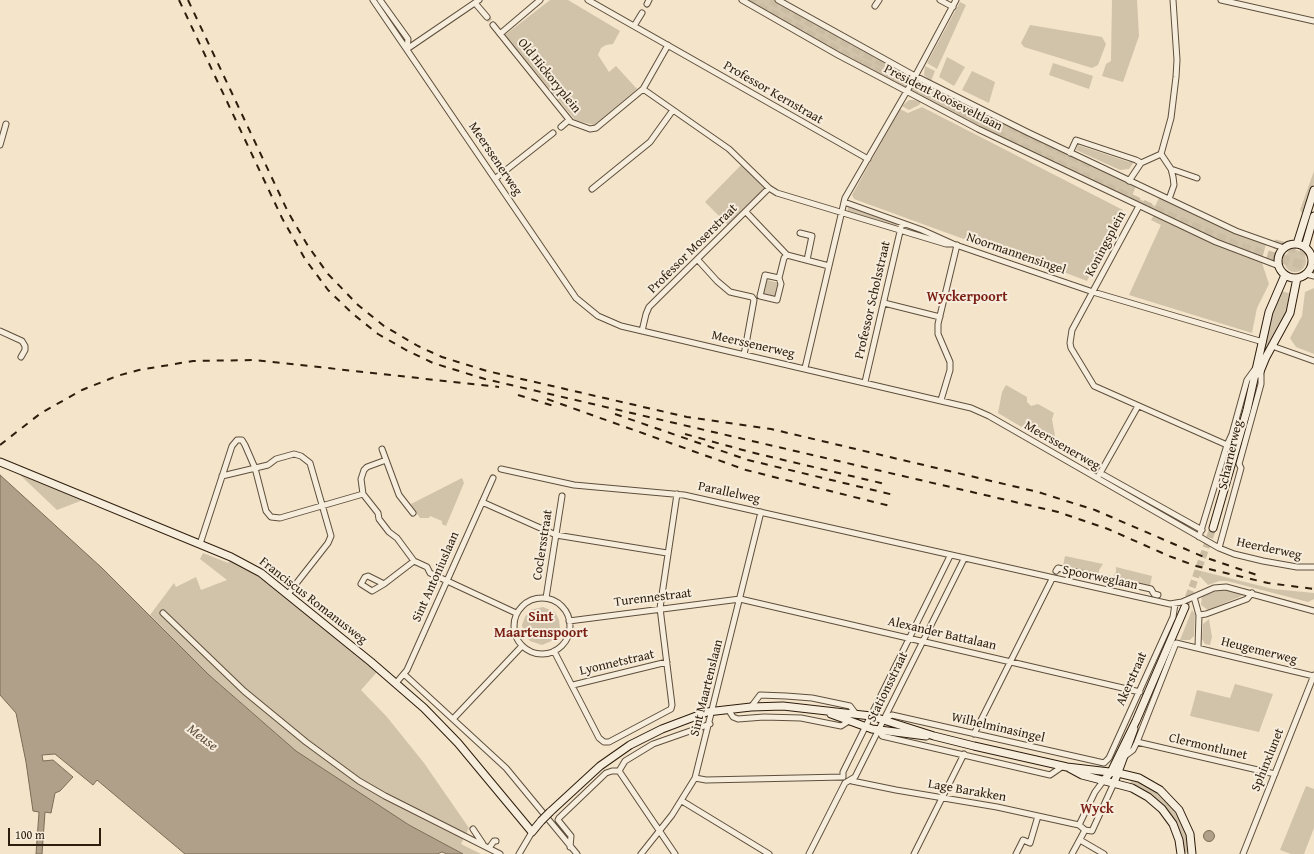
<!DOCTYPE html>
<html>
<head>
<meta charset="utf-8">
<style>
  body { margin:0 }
  #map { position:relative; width:1314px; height:854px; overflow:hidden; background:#f3e4ca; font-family:"Gentium Book Plus",serif }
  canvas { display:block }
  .scale { position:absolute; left:8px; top:828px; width:93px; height:18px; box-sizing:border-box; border:2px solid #2d1d0c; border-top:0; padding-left:5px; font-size:12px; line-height:14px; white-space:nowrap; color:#2d1d0c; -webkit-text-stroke:3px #f7eddd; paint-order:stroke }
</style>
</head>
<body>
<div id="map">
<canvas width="1314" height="854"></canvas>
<div class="scale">100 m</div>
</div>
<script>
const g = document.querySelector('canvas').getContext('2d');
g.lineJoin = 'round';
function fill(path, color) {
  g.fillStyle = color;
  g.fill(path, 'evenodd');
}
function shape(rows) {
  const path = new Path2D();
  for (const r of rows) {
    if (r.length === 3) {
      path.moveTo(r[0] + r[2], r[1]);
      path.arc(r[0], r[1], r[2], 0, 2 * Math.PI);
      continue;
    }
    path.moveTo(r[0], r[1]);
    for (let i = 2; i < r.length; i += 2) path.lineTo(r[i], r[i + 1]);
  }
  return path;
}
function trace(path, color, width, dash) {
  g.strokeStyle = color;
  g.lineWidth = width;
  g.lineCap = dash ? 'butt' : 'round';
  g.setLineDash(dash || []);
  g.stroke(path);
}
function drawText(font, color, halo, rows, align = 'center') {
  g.font = font + ' "Gentium Book Plus",serif';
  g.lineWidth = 4;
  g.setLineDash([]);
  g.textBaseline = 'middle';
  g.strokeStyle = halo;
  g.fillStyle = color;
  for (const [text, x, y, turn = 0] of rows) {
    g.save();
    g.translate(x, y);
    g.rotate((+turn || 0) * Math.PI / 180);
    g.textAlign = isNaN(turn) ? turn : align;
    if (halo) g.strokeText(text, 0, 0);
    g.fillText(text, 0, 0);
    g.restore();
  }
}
const green = shape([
  [550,0,568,0,620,31,613,44,606,45,601,48,598,55,609,72,616,66,637,89,594,125,575,120,505,35],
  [746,0,774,0,904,71,1136,186,1132,196,1155,206,1160,196,1266,244,1262,259,1238,250,979,128,852,61],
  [1112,0,1137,0,1139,36,1123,82,1102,76,1106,64,1111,61],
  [960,2,966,5,937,69,927,63],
  [1030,25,1102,37,1106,44,1098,65,1092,68,1024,47,1021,43],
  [947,57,965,67,954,86,939,77],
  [1053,63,1093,76,1089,89,1049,75],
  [925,66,935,71,931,81,924,75],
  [972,71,995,82,989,103,962,90],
  [909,100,914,100,921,102,919,105,909,110,902,106],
  [922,107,1123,210,1087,281,1006,250,983,242,980,245,854,199,852,195,900,109,908,113],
  [1078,145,1129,162,1130,160,1134,162,1129,169,1120,170,1076,150],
  [742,164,765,188,728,225,705,202],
  [1314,171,1314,183,1303,215,1300,210],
  [848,207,897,224,896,227,847,212],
  [1154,215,1215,245,1262,263,1269,284,1257,308,1252,333,1129,295,1161,225,1151,220],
  [1295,261,11],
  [767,280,779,283,775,298,763,295],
  [1314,288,1314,354,1296,347,1290,338,1302,316,1305,292],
  [1281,291,1292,294,1287,313,1259,365,1271,314],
  [1006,385,1027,397,1027,402,1031,406,1038,404,1054,413,1052,419,1055,436,1052,445,998,413,1002,392],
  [19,474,83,500,57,510],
  [462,478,464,483,446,526,442,524,442,521,430,516,429,518,420,518,411,504],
  [203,553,228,563,230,560,262,579,285,596,377,672,361,690,387,717,424,763,469,828,461,844,481,854,463,854,409,825,296,751,209,675,150,615,174,583,176,587,196,577,201,590,227,580,200,559],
  [1065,556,1103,564,1099,570,1099,574,1063,566],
  [1116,567,1152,576,1150,586,1112,578,1116,572],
  [1197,570,1273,589,1314,593,1314,599,1308,602,1227,581,1219,581,1208,585,1196,572],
  [1223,589,1244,595,1208,610,1201,605,1202,596],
  [543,607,555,612,559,620,560,628,554,640,542,645,530,641,524,634,522,625,525,617,530,610],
  [1192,610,1195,614,1194,636,1190,640,1180,640],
  [1209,619,1212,637,1210,645,1205,644,1202,639,1203,624],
  [1235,684,1273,694,1259,732,1190,716,1197,690,1230,698],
  [1132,780,1151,788,1173,809,1185,831,1189,852,1183,853,1173,819,1169,812,1149,794,1129,785],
  [1306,786,1314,789,1314,828,1304,854,1291,854,1280,850]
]);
const water = shape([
  [0,475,102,568,209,675,296,751,409,825,463,854,447,854,442,852,437,854,185,854,97,780,93,785,55,754,42,755,43,761,53,760,73,777,60,791,55,793,51,813,45,812,42,854,36,854,39,812,33,811,26,762,16,713,0,695,0,475],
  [1209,836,5.5]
]);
const streetTunnel = shape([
  [487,17,493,25]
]);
const secondaryTunnel = shape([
  [1185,607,1213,528]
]);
const highwayTunnel = shape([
  [747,0,866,67],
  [771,0,866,54,938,91,1094,166],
  [862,64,930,101],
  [945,109,1002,136],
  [996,135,1151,208,1240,247,1314,268],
  [1274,244,1314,253]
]);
const street = shape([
  [373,0,576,298,598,316,621,326,971,408,989,416,1219,548,1234,554,1263,561,1297,567,1314,567],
  [380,0,408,39,407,49],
  [588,0,868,159],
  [742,0,838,55,978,129,1216,242,1279,266],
  [778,0,915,76,1027,132,1236,231,1284,248],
  [940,0,953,7],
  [1221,0,1314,21],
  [475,3,487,17],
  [647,4,649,0],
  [875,6,879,0],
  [493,25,571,122,590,129,596,128,643,89,668,45],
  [634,26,642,13],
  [500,34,540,0],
  [407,49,479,0],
  [643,89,729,149,769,188,777,193,946,244,953,244,1093,292,1263,342],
  [561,127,569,120],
  [0,145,6,124],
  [1070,153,1076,140,1136,160,1141,163],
  [1171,169,1197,178],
  [496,178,553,133],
  [1129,181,1141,163,1161,154],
  [592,189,650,142,673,110],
  [1169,199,1174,185,1173,177,1171,169,1161,154,1171,118,1176,77,1177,60,1173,0],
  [844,202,922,230,953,244],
  [1139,206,1072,330,1070,343,1071,348,1094,386,1227,445],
  [746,212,787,255],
  [800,233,812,236,807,260],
  [787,255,829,266],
  [1311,255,1314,256],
  [698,260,717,281,730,292,752,297,754,300,744,355],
  [1306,274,1314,276],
  [779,278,765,275,760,296,777,300,781,284,779,278,784,258,787,255],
  [884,303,940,317],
  [0,331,22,341,25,346,25,350,21,357],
  [642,331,646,314,649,307,769,188],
  [1272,346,1314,361],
  [805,368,845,198,911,84,956,0],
  [865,382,902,223],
  [941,400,950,370,950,362,938,334,938,324,957,245],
  [382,449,399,495,413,513],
  [386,460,367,467,364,470,361,479,363,494,378,513,379,519,389,532,397,538,414,561,427,567,430,573,516,613],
  [501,469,574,485,684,495,1170,604,1182,602,1214,588,1226,587,1314,611],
  [1100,473,1202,530],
  [1099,475,1138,406],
  [222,476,268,465,276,459,294,454,301,456,310,463,331,536,328,543,288,594],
  [482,502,556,535,667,553],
  [1199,537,1227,445,1232,434,1247,380,1255,369],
  [200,544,232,446,237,440,242,440,245,445,255,468,266,511,271,517,280,518,363,494],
  [1219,548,1241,468,1239,464,1261,384,1261,371],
  [1056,571,1058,568,1151,589,1154,594,1158,595],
  [384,584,372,591,361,584,365,577,368,576,384,584,414,561],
  [1194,597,1199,615,1198,647],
  [542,626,28],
  [546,598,562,496],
  [163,613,244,691,306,742,359,781,385,796,500,854],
  [1199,615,1206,614,1247,599,1252,593],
  [569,621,740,599,1140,692],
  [554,651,599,738,604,742,609,742,671,709,672,705,660,608,677,494],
  [405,675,506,768,577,854],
  [396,683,407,670,493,478],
  [573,685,667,662],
  [751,707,760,695,786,696,812,698,850,706,856,714],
  [728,709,733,717,738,719,764,717,801,718,841,726,849,721],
  [453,719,522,646],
  [884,719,892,715,1104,763,1109,758,1173,617,1175,604],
  [879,730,882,736,1050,775,1063,766],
  [974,734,1052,579],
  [1137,742,1275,774],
  [1125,756,1133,750,1137,742,1176,643,1314,676],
  [619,771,625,761,653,744,710,724],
  [619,771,675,854],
  [843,777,843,772,950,556],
  [695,778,706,780,843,777],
  [852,781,896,790,997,807,1079,825,1085,830],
  [845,783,855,777,964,559],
  [682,801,769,854],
  [1079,825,1095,792,1104,780],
  [473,829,483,844],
  [1085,830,1092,831,1114,783],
  [1080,840,1104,854],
  [570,847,571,836,558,820,559,818,606,773,612,771,619,771],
  [489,848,494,841,496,841],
  [519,854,532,832],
  [641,854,672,815,695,778,761,512],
  [809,854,845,783],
  [914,854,964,754],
  [1016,854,1023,840,1030,843,1038,816],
  [1072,854,1085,830],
  [1243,854,1314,675]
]);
const secondary = shape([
  [1297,244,1314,190],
  [1295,261,17],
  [1305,247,1314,216],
  [1259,374,1266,357,1290,313,1297,278],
  [0,462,231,557,261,573,371,662,424,708,458,743,532,832,541,821],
  [1213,528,1247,410,1269,312,1285,275],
  [831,714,872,729,926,736],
  [1069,768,1082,775,1132,788,1148,797,1162,809,1173,824,1179,840,1181,854],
  [1104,780,1111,772,1136,721,1185,607],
  [1114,783,1134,729],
  [550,812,600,766,630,745,662,729,707,712,751,707,783,706,871,716,934,736,974,746,1067,767,1118,773,1139,778,1160,790,1179,810,1190,834,1192,854]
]);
const rail = shape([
  [179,0,282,218,305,259,328,290,353,314,378,334,406,350,433,363,485,379,1058,512,1108,529,1169,556,1196,566,1268,583,1314,589],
  [188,0,288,212,308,246,328,274,358,305,384,326,418,346,442,357,487,371,687,417,771,429,1038,492,1095,510,1204,557,1260,576],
  [518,395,554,406],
  [547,399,746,470,890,506],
  [615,414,748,460,894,495],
  [685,434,750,452,885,484],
  [0,445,41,413,82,390,117,376,139,370,193,361,255,360,499,387]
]);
const secondaryBridge = shape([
  [541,821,550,812]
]);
const streetNames = [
  ["Old Hickoryplein",549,76,51],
  ["Professor Kernstraat",773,93,30],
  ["President Rooseveltlaan",943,98,27],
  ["Meerssenerweg",495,159,56],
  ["Koningsplein",1106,244,-62],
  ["Professor Moserstraat",693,249,-45],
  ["Noormannensingel",1016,254,19],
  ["Professor Scholsstraat",873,300,-77],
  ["Meerssenerweg",753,345,13],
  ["Meerssenerweg",1062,446,30],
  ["Scharnerweg",1231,455,-77],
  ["Parallelweg",729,493,12],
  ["Coclersstraat",543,545,-81],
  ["Heerderweg",1269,549,12],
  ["Sint Antoniuslaan",436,577,-66],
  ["Spoorweglaan",1100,578,12],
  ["Turennestraat",653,598,-7],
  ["Franciscus Romanusweg",313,601,38],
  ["Alexander Battalaan",942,634,13],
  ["Heugemerweg",1259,651,14],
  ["Lyonnetstraat",617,663,-13],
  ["Akerstraat",1132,679,-66],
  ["Stationsstraat",888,687,-64],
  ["Sint Maartenslaan",707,688,-76],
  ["Wilhelminasingel",998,728,13],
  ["Clermontlunet",1208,747,13],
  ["Sphinxlunet",1268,760,-68],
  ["Lage Barakken",967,791,10]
];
const neighbourhoodNames = [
  ["Wyckerpoort",967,297],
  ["Sint",541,617],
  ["Maartenspoort",541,633],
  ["Wyck",1097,809]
];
const waterNames = [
  ["Meuse",202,738,37]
];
fill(green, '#d1c2aa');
fill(water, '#b0a089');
trace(water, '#7c6c57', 1);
trace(streetTunnel, '#cbbca4', 5, [5, 2.5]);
trace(secondaryTunnel, '#cbbca4', 7, [7, 3.5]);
trace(highwayTunnel, '#cbbca4', 9, [9, 4.5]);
trace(street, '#5e4f3c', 7);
trace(secondary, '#2d1d0c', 9);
trace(street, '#f7eddd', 5);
trace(secondary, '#f7eddd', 7);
trace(rail, '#2d1d0c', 2, [7, 7]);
trace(secondaryBridge, '#2d1d0c', 9, []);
trace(secondaryBridge, '#f7eddd', 7);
drawText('13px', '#2d1d0c', '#f7eddd', streetNames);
drawText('bold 14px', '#7a1f14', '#f7eddd', neighbourhoodNames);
drawText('italic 14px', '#61513e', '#f7eddd', waterNames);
</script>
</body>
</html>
